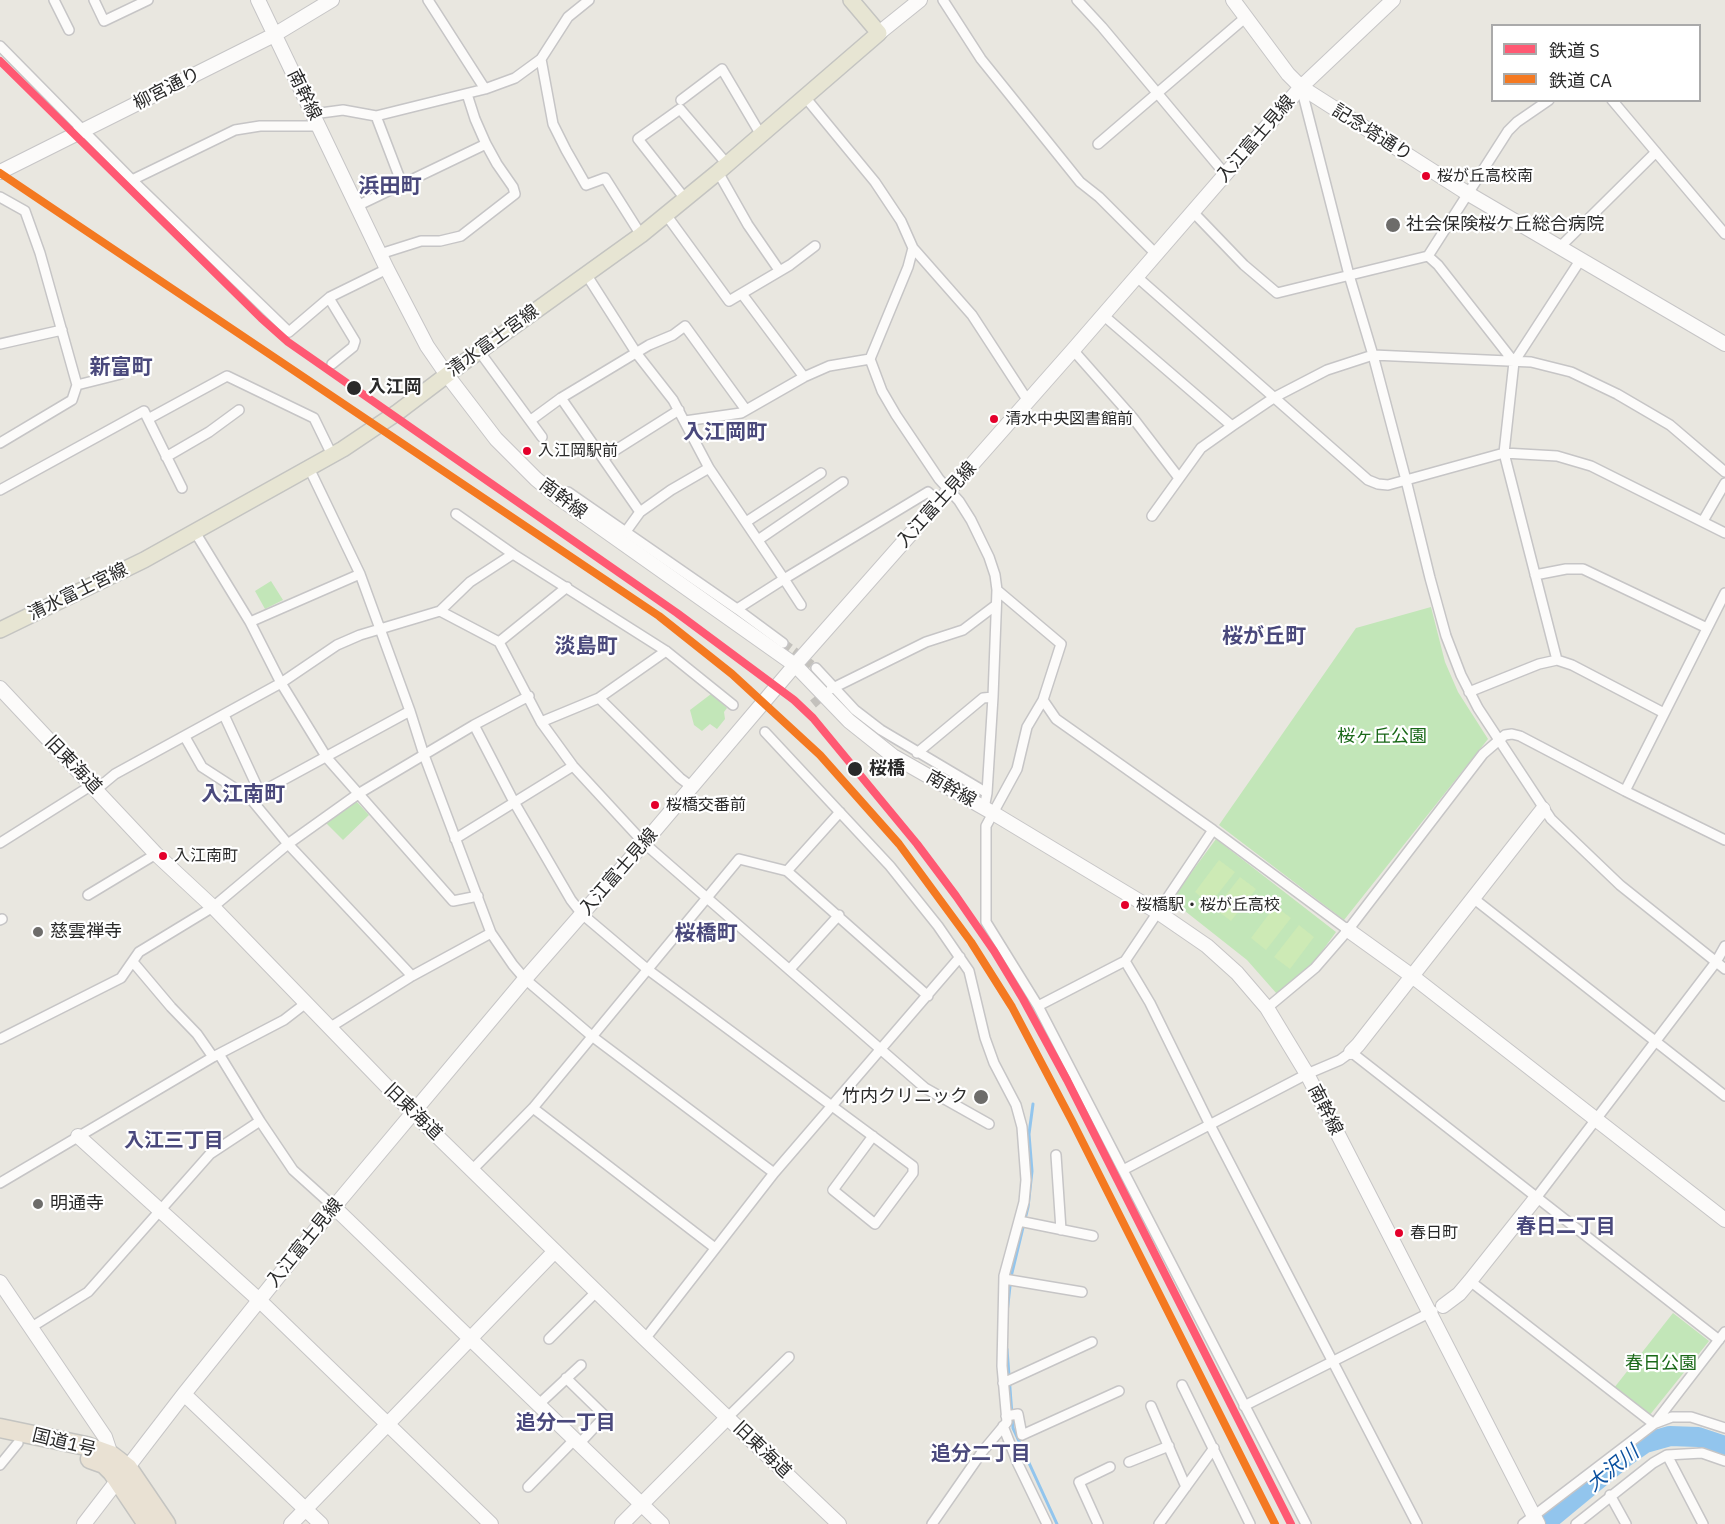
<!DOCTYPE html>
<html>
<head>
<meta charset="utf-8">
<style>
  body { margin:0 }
  #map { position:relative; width:1725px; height:1524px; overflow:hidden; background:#e9e7e0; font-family:"IBM Plex Sans","Noto Sans JP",sans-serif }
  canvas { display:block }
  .legend { position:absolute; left:1491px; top:24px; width:210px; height:78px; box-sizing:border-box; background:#fff; border:2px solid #aaa; margin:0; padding:8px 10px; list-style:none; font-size:18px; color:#2a2a2a }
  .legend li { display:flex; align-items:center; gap:12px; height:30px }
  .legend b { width:30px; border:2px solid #aaa }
</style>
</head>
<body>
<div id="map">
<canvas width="1725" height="1524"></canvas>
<ul class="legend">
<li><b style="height:8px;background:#ff5973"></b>鉄道 S</li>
<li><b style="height:8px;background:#f47921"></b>鉄道 CA</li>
</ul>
</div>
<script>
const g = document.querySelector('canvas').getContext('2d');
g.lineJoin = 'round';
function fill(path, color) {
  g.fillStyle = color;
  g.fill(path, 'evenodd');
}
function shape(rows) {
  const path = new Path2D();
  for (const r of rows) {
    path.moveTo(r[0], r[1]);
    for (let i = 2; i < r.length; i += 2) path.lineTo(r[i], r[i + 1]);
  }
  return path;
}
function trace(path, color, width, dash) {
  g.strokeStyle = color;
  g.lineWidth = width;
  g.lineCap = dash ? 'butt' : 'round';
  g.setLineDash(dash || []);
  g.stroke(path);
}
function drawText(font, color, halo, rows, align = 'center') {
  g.font = font + ' "IBM Plex Sans","Noto Sans JP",sans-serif';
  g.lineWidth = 4.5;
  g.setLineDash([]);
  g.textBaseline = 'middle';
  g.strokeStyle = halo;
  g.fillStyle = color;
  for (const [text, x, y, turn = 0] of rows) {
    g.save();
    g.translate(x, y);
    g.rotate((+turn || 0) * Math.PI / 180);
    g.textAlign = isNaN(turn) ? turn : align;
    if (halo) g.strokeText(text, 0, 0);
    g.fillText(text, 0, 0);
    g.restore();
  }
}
const green = shape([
  [271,581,283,600,265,609,255,591],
  [1431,607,1445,662,1458,692,1488,739,1344,920,1219,825,1356,628],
  [711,694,727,708,724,712,725,719,717,729,710,724,702,731,694,725,690,710],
  [356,801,369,815,343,840,325,822],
  [1216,839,1336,932,1312,965,1277,994,1247,960,1171,900],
  [1673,1313,1709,1341,1649,1416,1614,1388]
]);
const pitch = shape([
  [1219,860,1235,872,1210,904,1195,892],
  [1240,877,1256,889,1231,921,1215,909],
  [1275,906,1291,918,1266,950,1251,938],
  [1299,925,1314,937,1290,969,1274,957]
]);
const stream = shape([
  [1007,1313,1011,1277,1028,1207,1032,1171,1029,1134,1033,1104],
  [1007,1349,1013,1428,1057,1524]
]);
const river = shape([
  [1544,1524,1625,1457,1645,1443,1670,1436,1698,1437,1725,1446]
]);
const streetTunnel = shape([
  [783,643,816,668],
  [813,704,827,692]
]);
const street = shape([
  [54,0,69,30],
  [94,0,104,21,148,0],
  [428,0,485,89],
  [943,0,981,59,1080,182,1099,197,1156,254],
  [1077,0,1102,27,1225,174],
  [0,46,132,180,289,332,330,297,387,269],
  [541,59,553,124,566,150,586,185,605,178,641,235],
  [1301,87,1349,275,1373,355,1406,480,1430,578,1446,636,1461,675,1478,708,1551,819,1620,885,1725,969],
  [805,97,875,182,901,221,913,248,908,267,870,359,882,391,896,415,939,479,959,501,971,520,989,557,995,575,997,590,993,697,987,793,984,808],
  [681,100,722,69,761,135],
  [1612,100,1725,234],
  [313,114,343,110,376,116,485,89,515,78,541,59,568,17,589,0],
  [376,116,402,184],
  [1098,144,1246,17],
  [718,172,748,225,779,270],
  [132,180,235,130,260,126,319,126],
  [0,197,25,211,40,253,77,385,72,400,0,443],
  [686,200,638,139,680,109,727,164],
  [357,206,486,144],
  [1193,212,1244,265,1277,293,1428,256,1508,131,1517,122,1549,100],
  [667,216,729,301,790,265,815,246],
  [1561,246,1656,152],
  [913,248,972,315,1028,401],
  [380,254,421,241,440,241,461,236,515,194,513,187,497,164,486,144,475,119,467,94],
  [1428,256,1438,265,1514,362],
  [586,274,637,354,673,400,709,468,784,579,928,492,939,502],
  [1137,277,1368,480,1378,484,1388,485,1504,453,1557,456,1591,466,1725,533],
  [742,294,804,377],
  [329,298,355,341,353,347,332,364],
  [1103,315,1232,426],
  [0,344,62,330],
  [1073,350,1133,418,1179,478],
  [479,351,542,437],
  [77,385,121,374],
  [561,398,640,512],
  [148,419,227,376,314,418,332,455],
  [531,420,561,398,649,345,673,335,685,326,746,410],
  [685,421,741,413,804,377,829,366,870,359],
  [166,457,209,432,239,410],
  [603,458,679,410],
  [309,468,360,574,410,711,424,755,491,933,513,965,525,979,593,1037,774,1173],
  [0,490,144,411,182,488],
  [559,498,568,492,737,609,784,579,801,605],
  [456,514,513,554,666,651,733,705],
  [1152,516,1201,448,1232,426,1275,397,1327,370,1373,355,1531,362,1571,372,1617,394,1670,425,1725,472],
  [1703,521,1725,483],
  [746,522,821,473],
  [627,530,640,512,671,490,709,468],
  [195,532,250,622,281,683,327,758,453,901,478,896],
  [758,540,843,482],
  [1535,575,1566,569,1583,569,1707,628],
  [997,590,1061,644,1043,700,1056,719,1213,830,1348,930],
  [737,609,783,643],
  [440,611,470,582,513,554],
  [250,622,360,574],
  [499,642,567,587],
  [1557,660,1504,453,1514,362,1581,259],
  [816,668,855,710,881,730,987,793],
  [831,689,926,642,963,630,996,605],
  [1469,692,1539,664,1557,660,1572,665,1664,713],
  [599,698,680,778,692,787],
  [1043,700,1027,727,1017,769,986,826,986,922,1038,1006,1306,1524],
  [224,715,260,793],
  [541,722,599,698,666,651],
  [474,725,514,802,571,900,582,914,647,969,913,1166,913,1173,875,1224,833,1190,873,1136],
  [765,732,890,866,938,926,969,971,985,1038,994,1063,1016,1105,1022,1127,1026,1180,1024,1202,1004,1276,1002,1366,1007,1422,982,1452,932,1524],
  [185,737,202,767,250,798,288,844,412,976],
  [917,753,983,698,993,697],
  [97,789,115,774,281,683,337,645,360,635,440,611,499,642,541,722,573,766,644,843,925,1088,989,1124],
  [1625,791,1725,593],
  [250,798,410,711],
  [455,839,573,766],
  [0,843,92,785],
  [787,871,840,812],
  [88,895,156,854],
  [1473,898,1725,1096],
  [0,920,2,919],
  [1125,961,1150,1003,1210,1125,1417,1524],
  [133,962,171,1007,197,1034,213,1057],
  [790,969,839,915],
  [1038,1006,1125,961,1213,830],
  [1267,1008,1315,968,1348,930,1483,754,1505,735,1512,734,1520,736,1625,791,1725,840],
  [329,1028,412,976,491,933],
  [0,1039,121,978,139,952,213,907,288,844,358,794,474,725,529,696],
  [533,1108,715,1248],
  [260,1121,293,1170,334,1207],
  [1056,1155,1061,1230],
  [473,1169,533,1108,739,859,787,871,928,996],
  [1123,1170,1307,1074,1340,1060,1351,1052,1719,1340],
  [0,1183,213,1057,284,1020,306,1003],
  [1536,1198,1716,962,1725,946],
  [1019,1221,1093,1236],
  [1004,1279,1082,1292],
  [1470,1281,1654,1424],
  [30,1328,88,1292,210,1154,260,1121,219,1054],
  [549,1339,596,1292],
  [645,1339,774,1173,960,957],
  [566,1378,605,1416,579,1444],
  [1003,1383,1092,1342],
  [1182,1385,1250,1524],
  [538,1405,581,1365],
  [1151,1406,1186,1487],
  [1244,1406,1433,1311],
  [1006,1416,1018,1414,1022,1435,1119,1391],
  [728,1417,789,1357],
  [1656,1423,1672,1417,1691,1417,1725,1428],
  [1003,1426,1018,1464,1047,1524],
  [1667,1455,1703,1524],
  [1129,1462,1169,1446],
  [0,1465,18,1443],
  [528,1487,574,1440],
  [1610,1495,1626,1524],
  [1098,1524,1079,1482,1110,1467],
  [1159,1524,1214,1448],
  [1523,1524,1654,1424,1725,1332],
  [1576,1524,1653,1463,1667,1455,1702,1453,1725,1461]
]);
const secondary = shape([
  [258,0,387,269,427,346,447,375,496,439,536,479,559,498,795,665,849,721,893,756,993,813,1159,913,1207,946,1237,973,1267,1008,1307,1074,1538,1524],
  [1233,0,1288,74,1301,87,1467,193,1725,344],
  [879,33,920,0],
  [0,172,274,35,332,0],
  [0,688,156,854,213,907,398,1098,645,1339,839,1524],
  [1348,930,1412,976,1725,1220],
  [1351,1052,1358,1045,1543,809],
  [78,1136,259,1300,491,1524],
  [334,1207,662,1524],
  [0,1282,105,1437,111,1455,107,1460],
  [1443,1306,1459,1294,1470,1281,1536,1198],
  [184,1394,321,1524],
  [84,1524,184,1394,334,1207,525,979,644,843,795,665,1073,350,1301,87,1393,0],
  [291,1524,555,1251],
  [622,1524,728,1417]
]);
const primary = shape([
  [0,630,144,560,343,449,398,412,460,365,641,235,718,172,879,33,851,0]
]);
const highway = shape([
  [0,1428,86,1446,111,1455,128,1468,166,1524],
  [90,1459,104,1464,112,1472,147,1524]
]);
const rail1 = shape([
  [0,61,261,318,288,342,677,613,794,700,813,718,917,844,956,896,994,951,1023,999,1067,1080,1291,1524]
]);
const rail2 = shape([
  [0,173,659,616,732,674,820,755,899,844,971,942,1012,1007,1072,1121,1275,1524]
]);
const markers = [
  [1426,176,5,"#e4002b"],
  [1393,225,8,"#6d6c6a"],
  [354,388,8,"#2a2a2a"],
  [994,419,5,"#e4002b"],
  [527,451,5,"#e4002b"],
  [855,769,8,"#2a2a2a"],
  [655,805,5,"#e4002b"],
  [163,856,5,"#e4002b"],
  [1125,905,5,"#e4002b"],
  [38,932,6,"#6d6c6a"],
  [981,1097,8,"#6d6c6a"],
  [38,1204,6,"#6d6c6a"],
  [1399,1233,5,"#e4002b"]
];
const busNames = [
  ["桜が丘高校南",1437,176],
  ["清水中央図書館前",1005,419],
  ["入江岡駅前",538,451],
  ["桜橋交番前",666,805],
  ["入江南町",174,856],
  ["桜橋駅・桜が丘高校",1136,905],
  ["春日町",1410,1233]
];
const streetNames = [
  ["柳宮通り",167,89,-27],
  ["南幹線",304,95,64],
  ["記念塔通り",1372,133,32],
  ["入江富士見線",1256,139,-49],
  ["清水富士宮線",493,341,-36],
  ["南幹線",563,499,37],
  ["入江富士見線",937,505,-48],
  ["清水富士宮線",78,592,-26],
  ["旧東海道",73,765,46],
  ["南幹線",951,789,30],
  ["入江富士見線",619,872,-49],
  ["南幹線",1325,1110,63],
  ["旧東海道",413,1112,44],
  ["入江富士見線",305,1243,-51],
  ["国道1号",64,1443,14],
  ["旧東海道",762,1450,44]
];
const poiNames = [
  ["社会保険桜ケ丘総合病院",1406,225],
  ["慈雲禅寺",50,932],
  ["竹内クリニック",968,1097,"right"],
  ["明通寺",50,1204]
];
const stopNames = [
  ["入江岡",368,388],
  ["桜橋",869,769]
];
const parkNames = [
  ["桜ヶ丘公園",1382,737],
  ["春日公園",1661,1364]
];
const neighbourhoodNames = [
  ["入江三丁目",174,1141],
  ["春日二丁目",1566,1227],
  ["追分一丁目",566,1423],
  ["追分二丁目",981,1454]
];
const waterNames = [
  ["大沢川",1613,1469,-39]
];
const quarterNames = [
  ["浜田町",390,187],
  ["新富町",121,368],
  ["入江岡町",725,433],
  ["桜が丘町",1264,637],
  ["淡島町",586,647],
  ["入江南町",243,795],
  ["桜橋町",706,934]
];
fill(green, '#c2e6b8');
fill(pitch, '#cdeab5');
trace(stream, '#92c5ed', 3);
trace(river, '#92c5ed', 20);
trace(streetTunnel, '#c3c1bc', 9, [9, 4.5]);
trace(street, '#c6c5c6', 12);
trace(secondary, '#c6c5c6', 16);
trace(primary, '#c4c4c1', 18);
trace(highway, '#c4c4c1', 21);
trace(street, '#fcfbfa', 9);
trace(secondary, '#fcfbfa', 14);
trace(primary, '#e7e5d3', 15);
trace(highway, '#e9e1d3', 18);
trace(rail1, '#ff5973', 8);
trace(rail2, '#f47921', 8);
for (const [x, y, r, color] of markers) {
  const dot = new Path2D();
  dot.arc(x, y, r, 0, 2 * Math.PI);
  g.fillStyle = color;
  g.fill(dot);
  trace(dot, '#fff', 2);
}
drawText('16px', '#2a2a2a', '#fff', busNames, 'left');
drawText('18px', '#2a2a2a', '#fff', streetNames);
drawText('18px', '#2a2a2a', '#fff', poiNames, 'left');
drawText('bold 18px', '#2a2a2a', '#fff', stopNames, 'left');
drawText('18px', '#1a6918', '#fff', parkNames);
drawText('bold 20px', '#4a497c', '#fff', neighbourhoodNames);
drawText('italic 20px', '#0a509f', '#fff', waterNames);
drawText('bold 21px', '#4a497c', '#fff', quarterNames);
</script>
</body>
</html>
